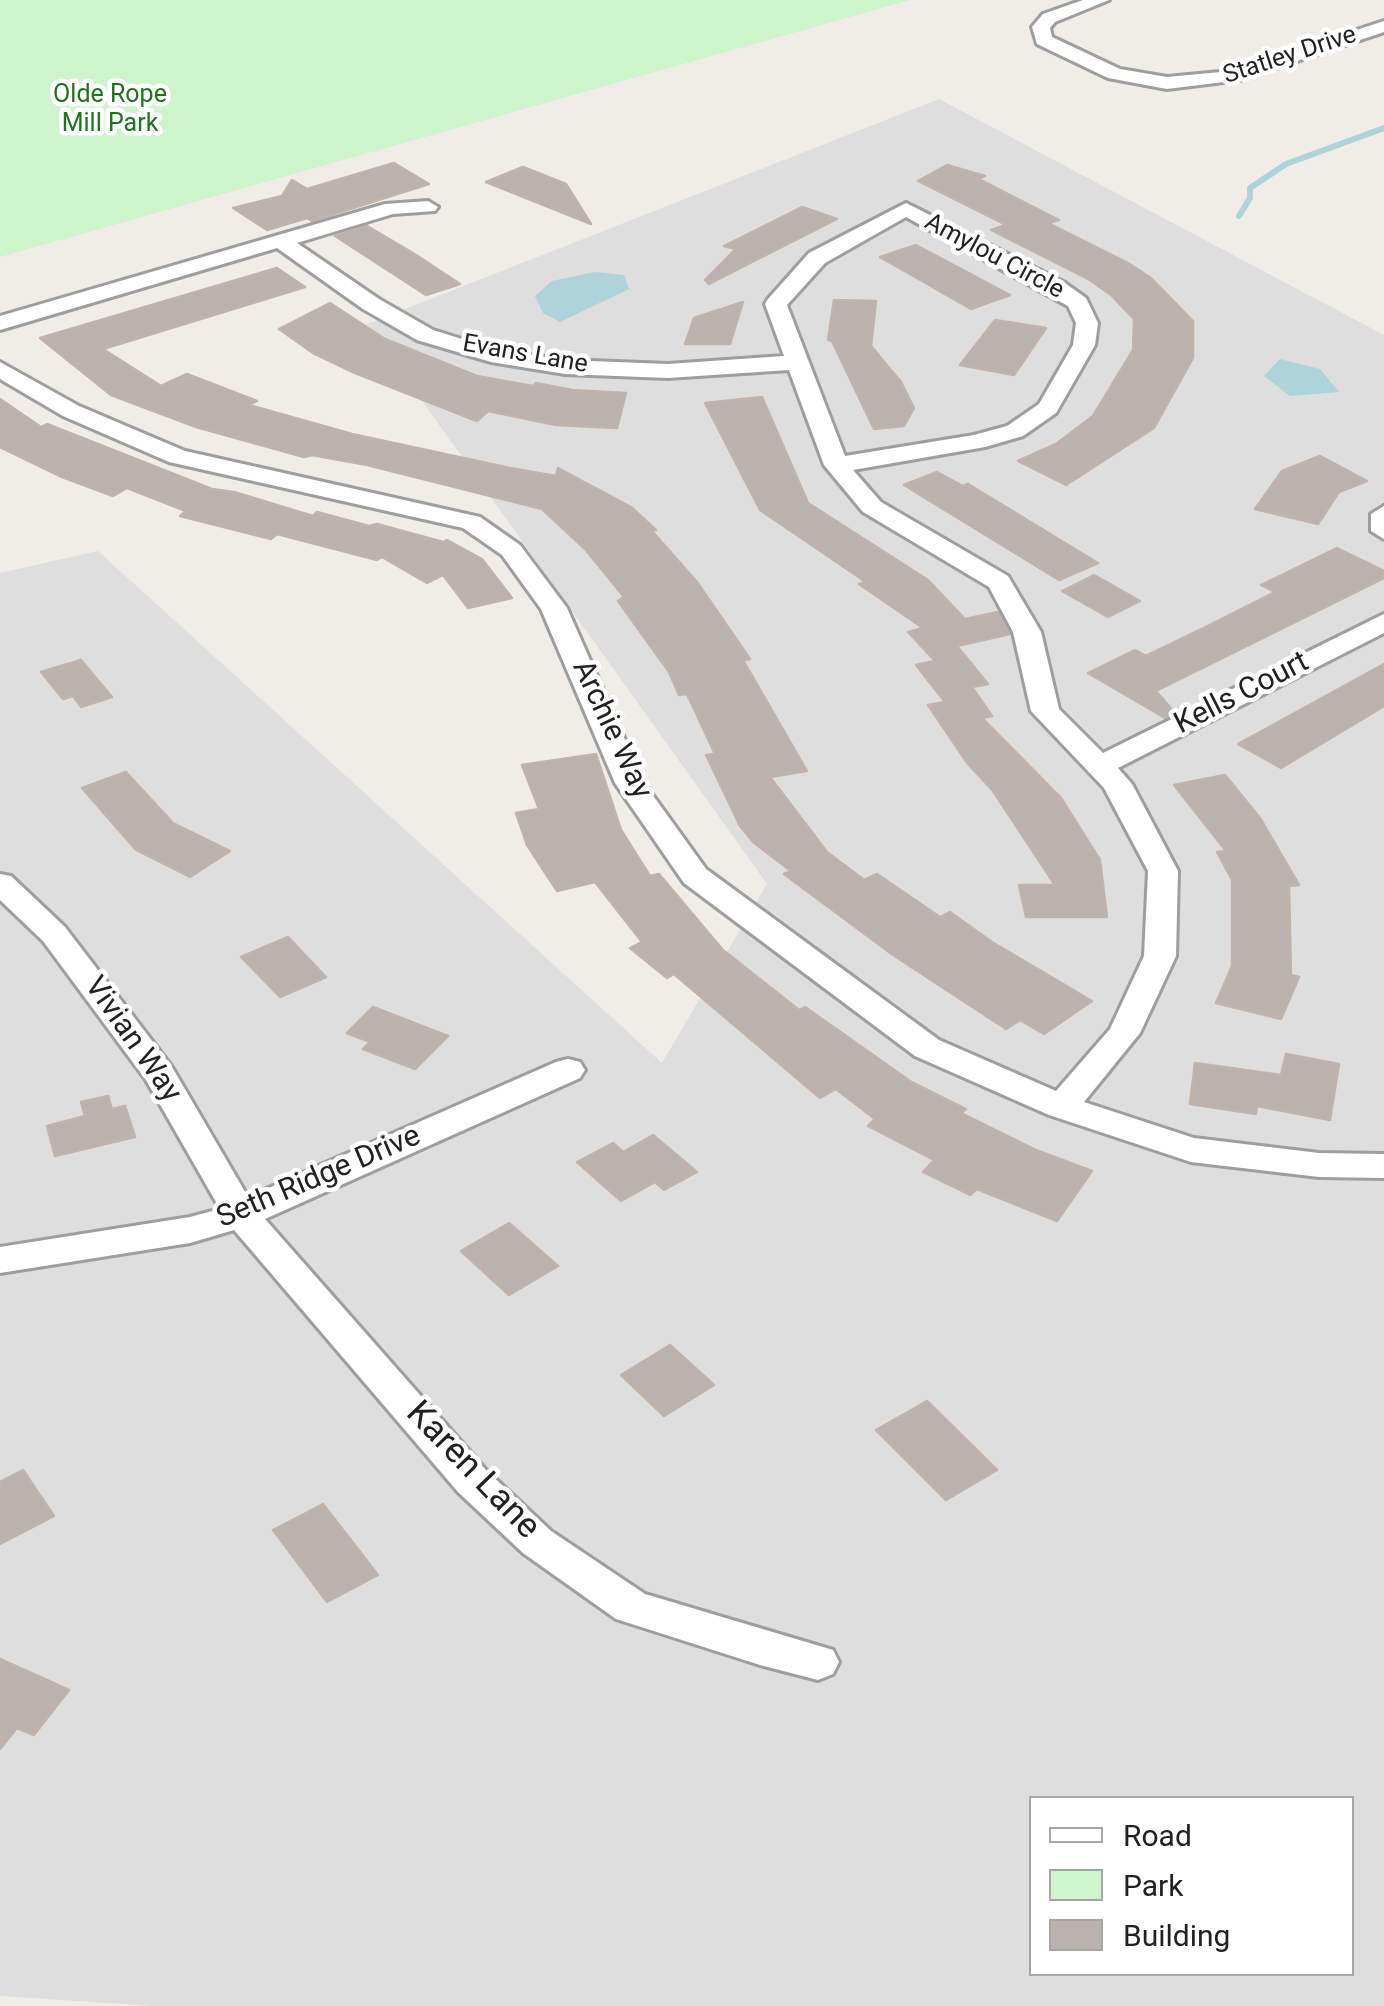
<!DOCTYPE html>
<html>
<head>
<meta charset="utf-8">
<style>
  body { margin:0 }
  #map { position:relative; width:1384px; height:2006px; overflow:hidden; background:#f0ede8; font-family:Roboto,sans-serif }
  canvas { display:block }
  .legend { position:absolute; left:1029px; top:1796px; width:325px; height:180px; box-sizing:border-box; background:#fff; border:2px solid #a6a6a6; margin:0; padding:12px 18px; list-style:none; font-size:30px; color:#212121 }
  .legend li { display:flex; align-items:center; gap:20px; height:50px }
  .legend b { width:50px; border:2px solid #a6a6a6 }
</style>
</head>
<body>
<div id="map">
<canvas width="1384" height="2006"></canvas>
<ul class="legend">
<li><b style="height:12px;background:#fff"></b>Road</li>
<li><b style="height:28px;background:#cdf4cb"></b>Park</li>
<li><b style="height:28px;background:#b9b2ae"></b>Building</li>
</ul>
</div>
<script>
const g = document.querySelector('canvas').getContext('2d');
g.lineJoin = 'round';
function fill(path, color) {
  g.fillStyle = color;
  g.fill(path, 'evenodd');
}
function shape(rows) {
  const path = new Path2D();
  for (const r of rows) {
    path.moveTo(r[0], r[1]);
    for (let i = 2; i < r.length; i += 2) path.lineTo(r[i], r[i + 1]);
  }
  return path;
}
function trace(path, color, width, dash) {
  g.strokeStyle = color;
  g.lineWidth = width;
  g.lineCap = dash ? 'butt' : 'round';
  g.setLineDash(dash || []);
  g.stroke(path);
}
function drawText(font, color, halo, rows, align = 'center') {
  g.font = font + ' Roboto,sans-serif';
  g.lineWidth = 9;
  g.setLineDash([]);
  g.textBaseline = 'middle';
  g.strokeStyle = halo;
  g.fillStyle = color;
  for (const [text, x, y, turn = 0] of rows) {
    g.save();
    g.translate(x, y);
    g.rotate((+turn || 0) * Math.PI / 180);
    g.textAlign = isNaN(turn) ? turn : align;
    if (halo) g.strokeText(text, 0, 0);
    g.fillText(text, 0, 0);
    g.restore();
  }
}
const residential = shape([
  [939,99,1384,335,1384,2006,154,2006,0,1996,0,573,98,551,662,1063,767,884,367,324],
  [1032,1798,1352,1798,1352,1974,1032,1974]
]);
const park = shape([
  [0,0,910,0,0,257]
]);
const water = shape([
  [594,272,624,275,629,289,560,322,543,313,535,296,552,281],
  [1280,359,1320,369,1339,392,1290,396,1264,376]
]);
const stream = shape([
  [1239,216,1250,198,1250,188,1286,164,1384,128]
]);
const building = shape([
  [394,163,429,184,312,221,307,218,267,230,233,208,282,196,292,180,307,189,394,163],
  [947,165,985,176,979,179,1059,220,1048,223,1128,263,1151,278,1193,321,1193,358,1154,428,1066,485,1018,461,1056,444,1093,416,1133,350,1134,319,1111,295,1090,280,991,230,1006,225,918,181,947,165],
  [523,167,566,184,591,224,486,182,523,167],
  [802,207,837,219,709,284,705,280,736,249,724,246,802,207],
  [367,226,413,253,460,284,426,295,335,236,367,226],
  [916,245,1010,295,971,309,880,257,916,245],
  [277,268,305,287,103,349,161,386,187,374,257,401,249,405,352,434,510,468,556,476,558,468,631,507,656,530,652,531,697,582,750,659,743,660,807,771,770,777,827,852,864,880,877,874,940,917,950,912,992,942,1092,1001,1044,1034,1020,1020,1006,1029,893,955,784,874,791,871,753,842,740,826,706,755,715,754,687,694,679,695,669,672,618,601,624,597,585,549,542,509,367,465,312,455,304,457,196,427,111,395,40,338,277,268],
  [834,300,876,301,871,346,901,382,914,408,904,426,874,429,832,341,828,340,834,300],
  [743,302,730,344,685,344,694,318,743,302],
  [330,303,385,339,477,376,533,386,536,383,572,390,626,393,617,428,556,425,488,411,477,421,355,373,313,353,279,329,330,303],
  [995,320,1046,328,1014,375,960,365,995,320],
  [762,397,808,503,928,580,965,619,998,612,1010,634,957,646,988,684,972,687,992,716,982,718,1061,798,1100,860,1107,917,1026,917,1019,885,1055,885,993,791,968,764,928,705,945,702,916,665,935,661,908,632,923,628,859,584,866,582,760,510,705,403,762,397],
  [0,399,41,427,47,424,212,489,234,492,313,516,317,512,369,526,377,524,443,542,447,540,482,559,512,598,468,608,443,575,427,583,382,557,377,560,277,534,271,539,180,516,186,511,127,488,113,496,62,477,0,447,0,399],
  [1320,456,1367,481,1339,492,1318,524,1255,509,1282,471,1320,456],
  [937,472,963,486,968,484,1098,563,1059,580,904,485,937,472],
  [1337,548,1384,571,1384,578,1156,691,1175,713,1165,718,1088,673,1135,650,1146,656,1208,626,1275,592,1261,585,1337,548],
  [1094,575,1140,601,1108,617,1062,591,1094,575],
  [81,660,112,697,81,707,73,696,63,699,41,672,81,660],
  [1384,664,1384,706,1281,768,1238,744,1384,664],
  [596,754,621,830,650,876,659,874,723,950,799,1010,805,1007,910,1081,966,1109,961,1113,1036,1150,1092,1171,1057,1221,977,1189,970,1195,923,1172,934,1160,868,1126,875,1119,836,1089,820,1098,674,974,667,978,630,948,642,942,595,882,557,891,527,845,516,813,539,809,522,765,596,754],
  [126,772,173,823,230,851,190,877,136,850,82,788,126,772],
  [1225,775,1260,818,1299,885,1289,886,1291,975,1299,977,1281,1019,1216,1003,1232,966,1232,880,1217,852,1226,851,1174,785,1225,775],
  [288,937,326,977,280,997,241,957,288,937],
  [373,1007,448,1036,415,1069,363,1049,370,1042,347,1033,373,1007],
  [1286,1054,1339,1064,1330,1120,1257,1106,1256,1114,1190,1104,1195,1063,1281,1075,1286,1054],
  [108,1096,112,1109,125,1106,135,1137,55,1156,47,1126,85,1116,81,1102,108,1096],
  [653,1135,697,1172,664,1190,655,1182,621,1201,577,1162,613,1143,623,1152,653,1135],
  [509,1223,558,1266,509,1295,461,1251,509,1223],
  [670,1345,714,1385,664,1416,621,1375,670,1345],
  [927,1401,997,1470,946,1500,876,1430,927,1401],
  [23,1470,54,1516,0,1544,0,1482,23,1470],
  [323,1504,378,1575,327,1602,273,1530,323,1504],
  [0,1659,69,1690,34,1735,17,1728,0,1749,0,1659]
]);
const street = shape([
  [1083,0,1109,0,1055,22,1050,28,1052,37,1120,69,1167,77,1231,71,1384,21,1384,32,1240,80,1167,89,1108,78,1037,44,1032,27,1043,14,1083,0],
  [428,201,438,207,435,211,393,214,297,243,379,299,433,330,494,349,565,360,668,364,784,356,765,304,768,299,809,253,906,203,1065,283,1086,298,1098,323,1095,345,1056,413,1023,436,985,447,853,470,881,502,1008,576,1041,632,1059,709,1103,753,1384,614,1384,633,1118,768,1132,784,1178,871,1176,956,1140,1033,1084,1102,1194,1138,1319,1153,1384,1154,1384,1178,1319,1177,1191,1162,1049,1115,915,1056,684,883,615,783,541,609,502,555,463,528,169,462,63,416,0,379,0,362,79,406,185,451,480,517,520,545,567,608,644,783,706,869,939,1040,1056,1091,1110,1029,1144,956,1148,871,1104,788,1031,711,1013,632,989,587,863,512,824,465,789,370,668,378,565,374,491,362,417,340,363,309,277,248,0,330,0,316,385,204,428,201],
  [906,217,1068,306,1076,323,1073,345,1039,404,1007,426,974,435,845,456,787,305,825,263,906,217],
  [1384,506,1384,539,1371,531,1371,514,1384,506],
  [0,874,11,876,65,927,172,1067,248,1197,556,1062,568,1059,580,1062,585,1070,580,1078,265,1219,486,1470,551,1531,645,1594,833,1650,839,1662,833,1674,818,1680,760,1665,616,1619,523,1553,458,1492,234,1230,190,1243,0,1273,0,1247,190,1217,220,1209,146,1080,43,941,0,900,0,874]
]);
const farStreetnames = [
  ["Statley Drive",1290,56,-18],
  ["Amylou Circle",994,257,28],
  ["Evans Lane",525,355,10]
];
const farParknames = [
  ["Olde Rope",110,96],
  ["Mill Park",110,125]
];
const streetNames = [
  ["Kells Court",1242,694,-27],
  ["Archie Way",611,730,65],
  ["Vivian Way",132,1040,55],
  ["Seth Ridge Drive",319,1178,-23]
];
const nearStreetnames = [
  ["Karen Lane",472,1471,46]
];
fill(residential, '#dfdede');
fill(park, '#cdf4cb');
fill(water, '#aed3d8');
trace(stream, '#aed3d8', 6);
fill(building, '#b9b2ae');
trace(building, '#c0b3ac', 2.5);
trace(street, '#9e9e9e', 6);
fill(street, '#fff');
drawText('25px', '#212121', '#fff', farStreetnames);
drawText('25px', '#1b7519', '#fff', farParknames);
drawText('30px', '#212121', '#fff', streetNames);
drawText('35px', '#212121', '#fff', nearStreetnames);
</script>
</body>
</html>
